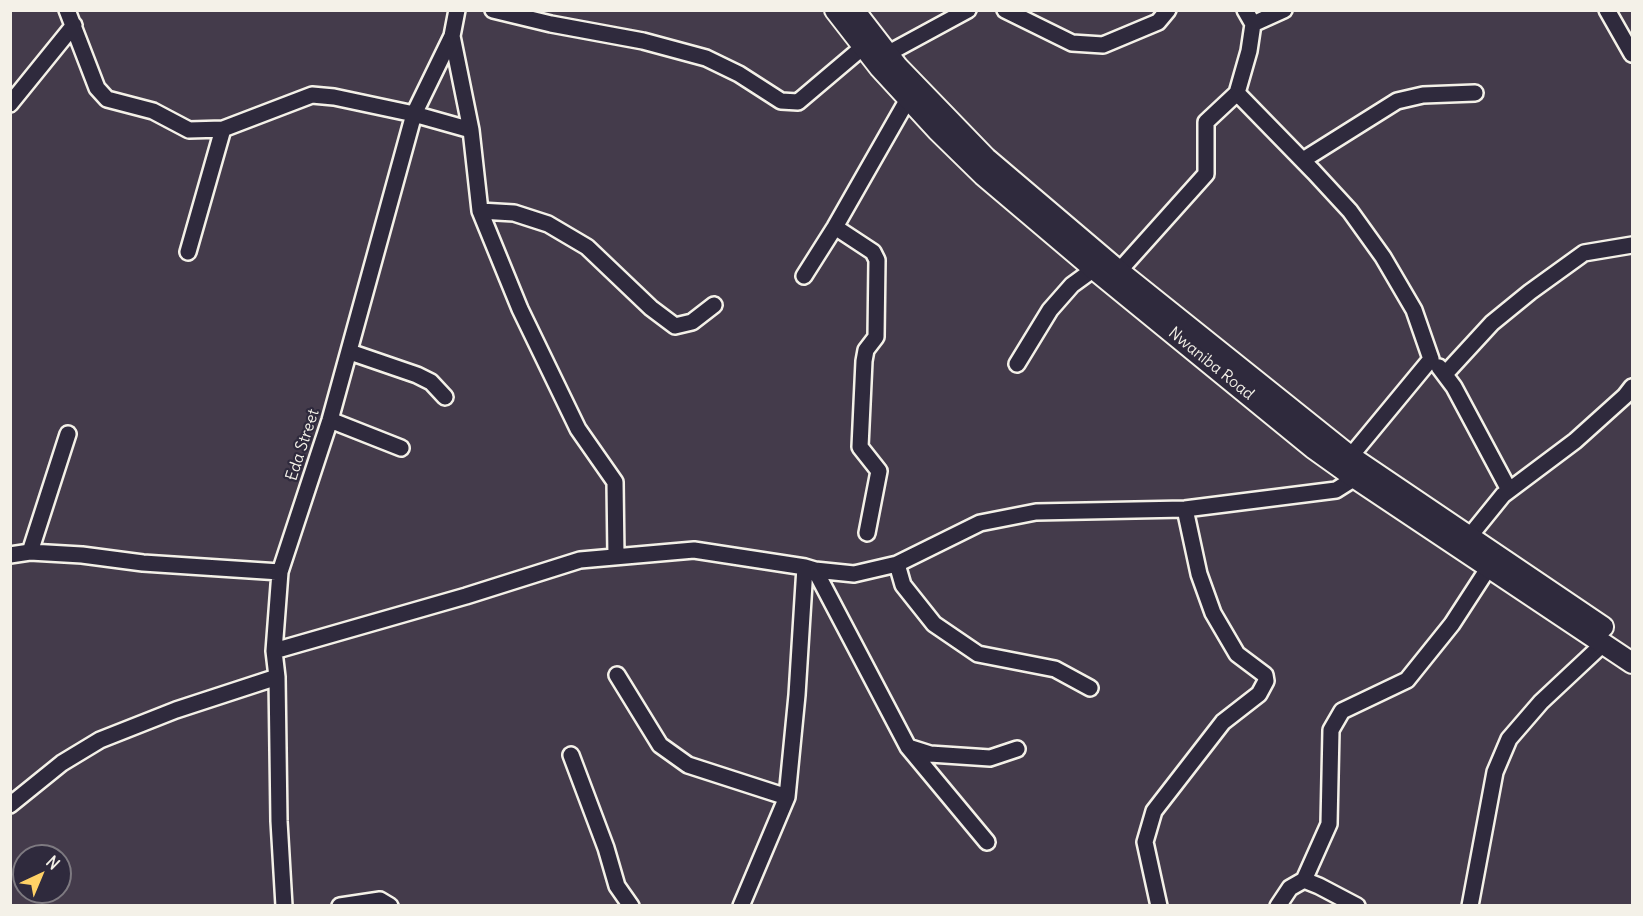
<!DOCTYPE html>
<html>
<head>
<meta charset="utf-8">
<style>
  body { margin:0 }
  #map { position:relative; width:1643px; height:916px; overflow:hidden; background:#443b4b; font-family:Delius,sans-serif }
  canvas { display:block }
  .frame { position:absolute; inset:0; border:12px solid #f4f1e8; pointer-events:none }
  .north { position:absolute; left:12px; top:844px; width:60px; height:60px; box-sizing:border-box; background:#2f2a3d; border:2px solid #7e7a81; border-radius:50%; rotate:44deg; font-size:16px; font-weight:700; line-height:24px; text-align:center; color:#f4f1e8 }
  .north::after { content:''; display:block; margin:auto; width:21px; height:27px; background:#ffd166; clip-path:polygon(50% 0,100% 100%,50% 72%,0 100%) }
</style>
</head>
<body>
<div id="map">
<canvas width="1643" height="916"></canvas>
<div class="frame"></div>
<div class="north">N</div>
</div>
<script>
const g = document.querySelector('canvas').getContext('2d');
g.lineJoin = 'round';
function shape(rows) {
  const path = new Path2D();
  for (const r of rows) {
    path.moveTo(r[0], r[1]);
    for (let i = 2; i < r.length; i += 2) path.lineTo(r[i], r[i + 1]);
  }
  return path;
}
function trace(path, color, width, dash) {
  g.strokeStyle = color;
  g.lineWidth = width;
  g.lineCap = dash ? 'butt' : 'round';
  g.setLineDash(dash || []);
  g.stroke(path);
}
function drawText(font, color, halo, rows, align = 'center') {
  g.font = font + ' Delius,sans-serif';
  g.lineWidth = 4.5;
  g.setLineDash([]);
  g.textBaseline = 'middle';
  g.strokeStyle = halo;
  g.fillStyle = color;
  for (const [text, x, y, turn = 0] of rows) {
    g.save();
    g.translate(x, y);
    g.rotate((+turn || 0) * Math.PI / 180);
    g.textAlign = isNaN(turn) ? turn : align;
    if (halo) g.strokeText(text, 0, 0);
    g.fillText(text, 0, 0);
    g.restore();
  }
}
const minor = shape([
  [67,10,97,88,107,99,153,111,189,130,223,129,312,95,334,97,414,114,471,130],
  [493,10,551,24,643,41,706,58,739,74,781,101,798,102,863,47],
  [1005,10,1072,43,1103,45,1158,22,1168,10],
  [1607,10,1632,54],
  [1253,24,1284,10],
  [452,36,471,130,480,211,520,309,578,429,615,482,616,557],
  [887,54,968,10],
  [1237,93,1314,172,1350,211,1383,257,1414,310,1431,359,1345,463],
  [10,104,74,25],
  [1303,160,1397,101,1423,95,1475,93],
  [480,211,514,213,548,224,587,247,651,308,675,326,692,322,714,305],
  [835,227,873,252,877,260,876,337,866,350,864,361,860,447,879,471,867,533],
  [188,252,223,129],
  [1119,271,1206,174,1206,122,1237,93,1249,51,1253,24,1245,10],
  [804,276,835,227,908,99],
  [350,352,417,375,431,382,445,397],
  [1017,364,1050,310,1072,285,1094,269],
  [1439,367,1454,387,1509,490],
  [1446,373,1492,323,1530,292,1584,253,1632,245],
  [330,420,401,448],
  [1469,537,1503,495,1575,441,1625,396,1632,387],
  [30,552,68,434],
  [10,555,30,552,82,555,143,563,280,572],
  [897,564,903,585,934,624,978,654,1055,669,1090,688],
  [815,570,908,747,987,842],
  [274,651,466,596,580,560,694,550,805,567,815,570,854,574,897,564,980,523,1036,512,1185,509,1336,490,1355,478],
  [617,675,660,745,688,765,787,797],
  [908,747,930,754,990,758,1017,749],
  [571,755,606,848,617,886,631,906],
  [10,805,62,763,100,740,176,710,277,677],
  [1304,880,1329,824,1331,730,1342,711,1407,680,1452,624,1489,567],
  [284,906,279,821,277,677,274,651,280,572,330,420,414,114,452,36,457,10],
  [340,906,380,900,390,906],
  [741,906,787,797,797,695,805,567],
  [1159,906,1145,842,1154,811,1223,722,1259,694,1266,681,1265,675,1237,654,1213,613,1199,574,1185,509],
  [1278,906,1290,888,1304,880,1319,886,1357,906],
  [1470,906,1495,772,1509,739,1541,702,1604,643]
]);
const secondary = shape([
  [835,10,880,68,937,130,983,175,1094,269,1313,448,1355,478,1632,663],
  [854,10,898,67,986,158,1119,271,1350,456,1603,627]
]);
const streetNames = [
  ["Nwaniba Road",1211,364,39],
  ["Eda Street",303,445,-72]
];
trace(minor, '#f4f1e8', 20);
trace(secondary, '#f4f1e8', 24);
trace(minor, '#2f2a3d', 15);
trace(secondary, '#2f2a3d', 20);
drawText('16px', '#f4f1e8', '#2f2a3d', streetNames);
</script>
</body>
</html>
